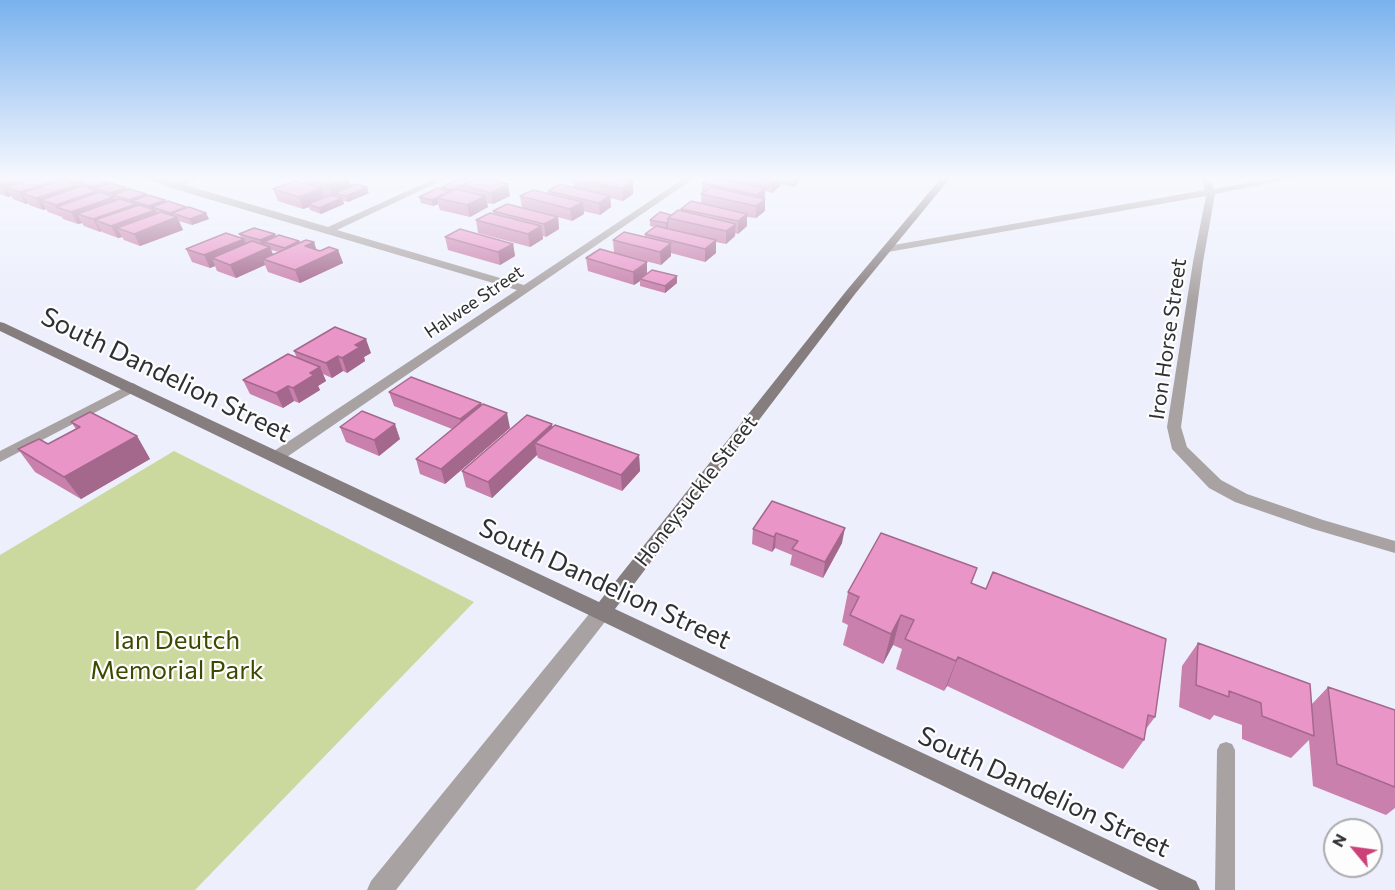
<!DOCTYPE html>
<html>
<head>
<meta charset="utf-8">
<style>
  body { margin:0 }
  #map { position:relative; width:1395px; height:890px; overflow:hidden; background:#edeffc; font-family:Commissioner,sans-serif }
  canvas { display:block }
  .north { position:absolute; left:1323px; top:818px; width:60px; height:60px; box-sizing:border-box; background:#fdfdfd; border:2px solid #ababad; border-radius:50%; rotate:299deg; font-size:16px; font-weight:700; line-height:24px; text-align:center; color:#2f3034 }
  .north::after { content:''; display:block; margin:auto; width:21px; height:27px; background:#cb4178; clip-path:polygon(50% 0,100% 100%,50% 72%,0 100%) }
</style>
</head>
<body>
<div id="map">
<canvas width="1395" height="890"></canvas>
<div class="north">N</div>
</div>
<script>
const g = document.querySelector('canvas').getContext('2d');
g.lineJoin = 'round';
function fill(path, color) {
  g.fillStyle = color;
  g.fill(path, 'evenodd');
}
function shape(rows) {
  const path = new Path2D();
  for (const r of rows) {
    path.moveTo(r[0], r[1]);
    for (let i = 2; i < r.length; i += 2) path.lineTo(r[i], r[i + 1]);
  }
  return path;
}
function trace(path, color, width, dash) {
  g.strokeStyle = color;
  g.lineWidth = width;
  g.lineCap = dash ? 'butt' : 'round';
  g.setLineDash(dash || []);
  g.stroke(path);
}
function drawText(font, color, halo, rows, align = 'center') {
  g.font = font + ' Commissioner,sans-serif';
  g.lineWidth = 4.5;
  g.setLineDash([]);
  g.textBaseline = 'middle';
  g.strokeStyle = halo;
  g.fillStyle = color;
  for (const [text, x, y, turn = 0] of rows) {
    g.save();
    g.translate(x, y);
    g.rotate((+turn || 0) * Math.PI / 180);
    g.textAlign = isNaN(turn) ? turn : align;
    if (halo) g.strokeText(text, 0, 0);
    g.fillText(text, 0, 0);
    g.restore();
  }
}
const green = shape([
  [174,451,474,602,195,890,0,890,0,555]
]);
const lane = shape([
  [1226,742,1232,744,1235,750,1235,890,1215,890,1217,750,1220,744,1226,742]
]);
const street = shape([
  [144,177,158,177,176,182,190,177,202,177,185,185,328,227,438,177,449,177,337,230,524,285,686,177,696,177,281,461,276,462,268,457,271,453,517,290,171,188,144,177],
  [1201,177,1209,177,1214,189,1280,177,1299,177,1215,194,1203,262,1181,427,1187,447,1221,480,1247,494,1323,520,1395,541,1395,553,1313,529,1235,502,1209,488,1172,449,1167,427,1193,262,1206,196,888,252,883,249,888,246,1205,190,1201,177],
  [133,383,140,387,138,390,0,462,0,451,133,383],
  [601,605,608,608,610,613,608,618,396,890,367,890,371,881,594,608,601,605]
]);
const secondary = shape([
  [942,177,951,177,855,294,615,609,1196,881,1200,890,1159,890,0,331,0,322,4,323,599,602,847,290,942,177]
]);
const wall = shape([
  [0,177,90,177,108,182,109,183,126,188,127,190,165,200,166,202,186,207,187,208,209,219,192,225,179,221,183,230,140,246,124,240,122,237,118,238,102,232,101,231,100,232,84,226,82,223,78,224,63,219,62,217,48,212,46,209,43,210,29,205,28,203,26,204,13,199,11,196,8,197,0,194],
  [306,177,348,177,351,186,369,193,348,202,343,201,344,204,321,214,310,210,309,207,303,209,278,201,273,189,304,184,303,178],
  [573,177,634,177,634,183,633,184,633,194,623,201,610,198,611,207,600,215,583,211,584,214,572,221,558,217,559,229,546,237,543,236,543,239,530,247,478,233,476,220,493,214,493,211,522,208,520,196,548,193,548,191,573,187,572,178],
  [719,177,801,177,800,181,794,187,780,184,780,186,772,193,765,191,765,211,756,218,747,217,747,226,738,234,735,233,735,236,726,244,716,242,716,253,705,262,671,253,671,256,661,265,614,253,613,240,645,237,645,234,655,227,650,226,650,220,671,215,681,211,681,209,701,204,702,183,719,179],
  [461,178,510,196,493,204,487,203,488,207,470,217,440,210,438,204,433,206,421,203,419,197,443,189,442,187],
  [239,234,275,234,276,236,299,241,300,242,314,242,316,250,320,251,338,250,343,263,300,283,268,272,265,265,236,278,217,271,215,266,210,268,192,262,186,249,241,237],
  [271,250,279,252,273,254],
  [445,237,513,244,515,256,500,265,448,250],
  [586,258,647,274,677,276,677,283,665,293,640,286,640,281,634,285,588,271],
  [294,351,371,353,364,357,365,361,347,373,343,371,332,378,323,374,326,381,318,386,320,390,299,403,294,401,283,408,250,394,243,380,297,358],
  [389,392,481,403,482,405,510,428,445,484,420,474,416,459,452,429,394,406],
  [71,422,137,436,150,459,81,499,35,472,18,449,48,444,76,429],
  [340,427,400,439,379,456,346,442],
  [553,427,639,455,640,471,622,491,538,458,537,455,492,498,466,487,462,471],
  [753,529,842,543,823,578,790,565,792,555,775,548,772,552,752,544],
  [972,583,1155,717,1146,729,1144,740,1123,769,947,686,944,691,896,669,902,649,893,645,883,664,843,645,848,625,842,622,848,592],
  [1198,643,1311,705,1328,687,1395,710,1395,808,1386,815,1313,786,1309,740,1291,758,1242,739,1242,725,1214,715,1210,720,1179,707,1182,666]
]);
const shadedWall = shape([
  [28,177,42,177,59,180,58,177,60,177,62,181,75,185,74,181,90,177,92,182,77,182,79,186,78,187,83,196,95,192,92,187,108,182,111,188,95,188,102,201,113,198,110,193,126,188,129,194,113,195,121,209,77,214,82,223,78,224,71,212,57,207,56,205,41,200,46,209,43,210,36,198,22,193,28,203,26,204,19,192,6,187,11,196,8,197,1,185],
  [347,177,348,177,352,188,335,193,335,195,333,197,329,185],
  [624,177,634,177,634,183,633,184,633,194,623,201,622,189,624,188,623,178],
  [778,177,781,177,780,186,772,193,773,181],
  [794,177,801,177,800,181,794,187],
  [508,184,510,196,493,204,491,193],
  [367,187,369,193,348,202,346,196],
  [321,188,325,200,308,204,309,207,303,209,299,197],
  [765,188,764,199,756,206,757,195],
  [146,194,148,200,132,201,134,204,136,204,141,215,151,211,149,206,165,200,168,206,152,207,154,211,155,210,161,222,117,228,122,237,118,238,111,226,95,220,101,231,100,232,93,219,131,205,129,200],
  [485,196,488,207,470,217,467,205],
  [610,196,611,207,600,215,599,203],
  [342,198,344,204,321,214,319,208],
  [437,198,438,204,433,206,432,200],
  [765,199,765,211,756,218,756,206],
  [583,202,584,214,572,221,570,209],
  [186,207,189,213,172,213,174,218,172,219,170,213],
  [206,213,209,219,192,225,190,219],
  [747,214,747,226,738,234,738,221],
  [177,217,183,230,140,246,134,234],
  [558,217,559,229,546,237,544,224],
  [668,222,668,228,666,230,666,223],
  [736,224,735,236,726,244,726,231],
  [541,226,543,239,530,247,528,234],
  [275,234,277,240,264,242,265,245,262,247,260,240],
  [244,239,250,251,212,258,215,266,210,268,204,255],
  [716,240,716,253,705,262,705,249],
  [314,242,318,255,305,246],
  [671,243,671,256,661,265,660,252],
  [513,244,515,256,500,265,498,252],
  [270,247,275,260,263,259,265,265,236,278,230,265],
  [338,250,343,263,300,283,295,270],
  [647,262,647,275,640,279,640,281,634,285,633,272],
  [677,276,677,283,665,293,665,286],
  [366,339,371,353,364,357,365,361,347,373,342,358,355,345],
  [338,356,343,371,332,378,326,363],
  [320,367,326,381,318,386,320,390,299,403,293,388,310,373],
  [288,386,294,401,283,408,276,393],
  [481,403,485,418,464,434,460,419],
  [507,413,510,428,445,484,441,469],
  [395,424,400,439,379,456,374,440],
  [552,424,555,439,535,443,537,455,492,498,488,482],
  [137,436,150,459,81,499,64,477],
  [639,455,640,471,622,491,621,475],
  [845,528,842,543,823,578,825,562],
  [776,533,775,548,772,552,774,537],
  [901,615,893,645,883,664,891,634],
  [958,657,947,686,944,691,956,661]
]);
const building = shape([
  [0,177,28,177,1,185,0,177],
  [39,177,52,177,60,180,19,192,6,187,39,177],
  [61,177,87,177,74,181,61,177],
  [93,177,108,182,92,187,77,182,93,177],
  [306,177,347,177,329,185,303,178,306,177],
  [479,177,481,177,508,184,491,193,462,185,479,177],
  [573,177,609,177,633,182,622,189,572,178,573,177],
  [711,177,712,177,765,188,757,195,702,183,711,177],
  [751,177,778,177,773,181,751,177],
  [461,178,471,181,453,190,442,187,461,178],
  [62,180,77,185,36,198,22,193,62,180],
  [295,181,321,188,299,197,273,189,295,181],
  [111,183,126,188,110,193,95,188,111,183],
  [356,184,367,187,346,196,335,193,356,184],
  [560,184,610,196,599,203,548,191,560,184],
  [82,186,97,191,56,205,41,200,82,186],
  [711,187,765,199,756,206,701,194,711,187],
  [438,188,450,191,432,200,419,197,438,188],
  [129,189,146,194,129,200,113,195,129,189],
  [456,189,485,196,467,205,437,198,456,189],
  [533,190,583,202,570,209,520,196,533,190],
  [100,192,114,197,71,212,56,207,100,192],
  [148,195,165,200,149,206,132,201,148,195],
  [331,195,342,198,319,208,308,204,331,195],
  [120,199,136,204,93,219,77,214,120,199],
  [168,201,186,207,170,213,152,207,168,201],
  [691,201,747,214,738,221,681,209,691,201],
  [507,204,558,217,544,224,493,211,507,204],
  [139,205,155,210,111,226,95,220,139,205],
  [189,207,206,213,190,219,172,213,189,207],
  [678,210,736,224,726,231,668,218,678,210],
  [161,212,177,217,134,234,117,228,161,212],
  [660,212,671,215,668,218,668,222,666,223,650,220,660,212],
  [490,213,541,226,528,234,476,220,490,213],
  [656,226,716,240,705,249,645,234,656,226],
  [254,228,275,234,260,240,239,234,254,228],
  [460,229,513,244,498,252,445,237,460,229],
  [624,232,671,243,660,252,613,240,624,232],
  [226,233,244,239,204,255,186,249,226,233],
  [279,235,299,241,285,248,264,242,279,235],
  [306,240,314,242,305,246,320,251,329,247,338,250,295,270,263,259,306,240],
  [252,241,270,247,230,265,212,258,252,241],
  [600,249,647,262,633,272,586,258,600,249],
  [652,270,677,276,665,286,640,279,652,270],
  [335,327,366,339,355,345,360,347,342,358,338,356,326,363,294,351,335,327],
  [288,354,320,367,310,373,314,375,293,388,288,386,276,393,243,380,288,354],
  [411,377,481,403,460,419,389,392,411,377],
  [483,404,507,413,441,469,416,459,483,404],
  [362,411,395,424,374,440,340,427,362,411],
  [90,412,137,436,64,477,18,449,39,439,48,444,80,427,71,422,90,412],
  [527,415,552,424,488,482,462,471,527,415],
  [555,425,639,455,621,475,535,443,555,425],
  [772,501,845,528,825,562,792,549,798,541,776,533,774,537,753,529,772,501],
  [881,533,977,568,971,583,986,589,993,572,1166,639,1155,717,1148,715,1144,740,958,657,956,661,905,639,914,620,901,615,891,634,850,615,859,597,848,592,881,533],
  [1198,643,1310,684,1314,736,1262,716,1261,703,1229,691,1229,697,1196,685,1198,643],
  [1328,687,1395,710,1395,787,1337,764,1328,687]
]);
const farStreetnames = [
  ["Halwee Street",474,302,-34]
];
const streetNames = [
  ["Iron Horse Street",1168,339,-82],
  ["Honeysuckle Street",696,491,-52]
];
const nearStreetnames = [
  ["South Dandelion Street",166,375,26],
  ["South Dandelion Street",605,584,25],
  ["South Dandelion Street",1044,792,25]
];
const nearParknames = [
  ["Ian Deutch",177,640],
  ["Memorial Park",177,670]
];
fill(green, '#cbd99e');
fill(lane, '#a9a2a3');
fill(street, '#a9a2a3');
fill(secondary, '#867d7e');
fill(wall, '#c980ac');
fill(shadedWall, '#a4688c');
fill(building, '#ea95c8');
trace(building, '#a4688c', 1.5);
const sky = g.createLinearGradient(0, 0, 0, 302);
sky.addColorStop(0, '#79b2ee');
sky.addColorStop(0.59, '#f7f8fe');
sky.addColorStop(1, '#f7f8fe00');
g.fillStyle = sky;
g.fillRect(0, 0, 1395, 302);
drawText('18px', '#2f3034', '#fdfdfd', farStreetnames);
drawText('21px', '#2f3034', '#fdfdfd', streetNames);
drawText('26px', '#2f3034', '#fdfdfd', nearStreetnames);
drawText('26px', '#3e4900', '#fdfdfd', nearParknames);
</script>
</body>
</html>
